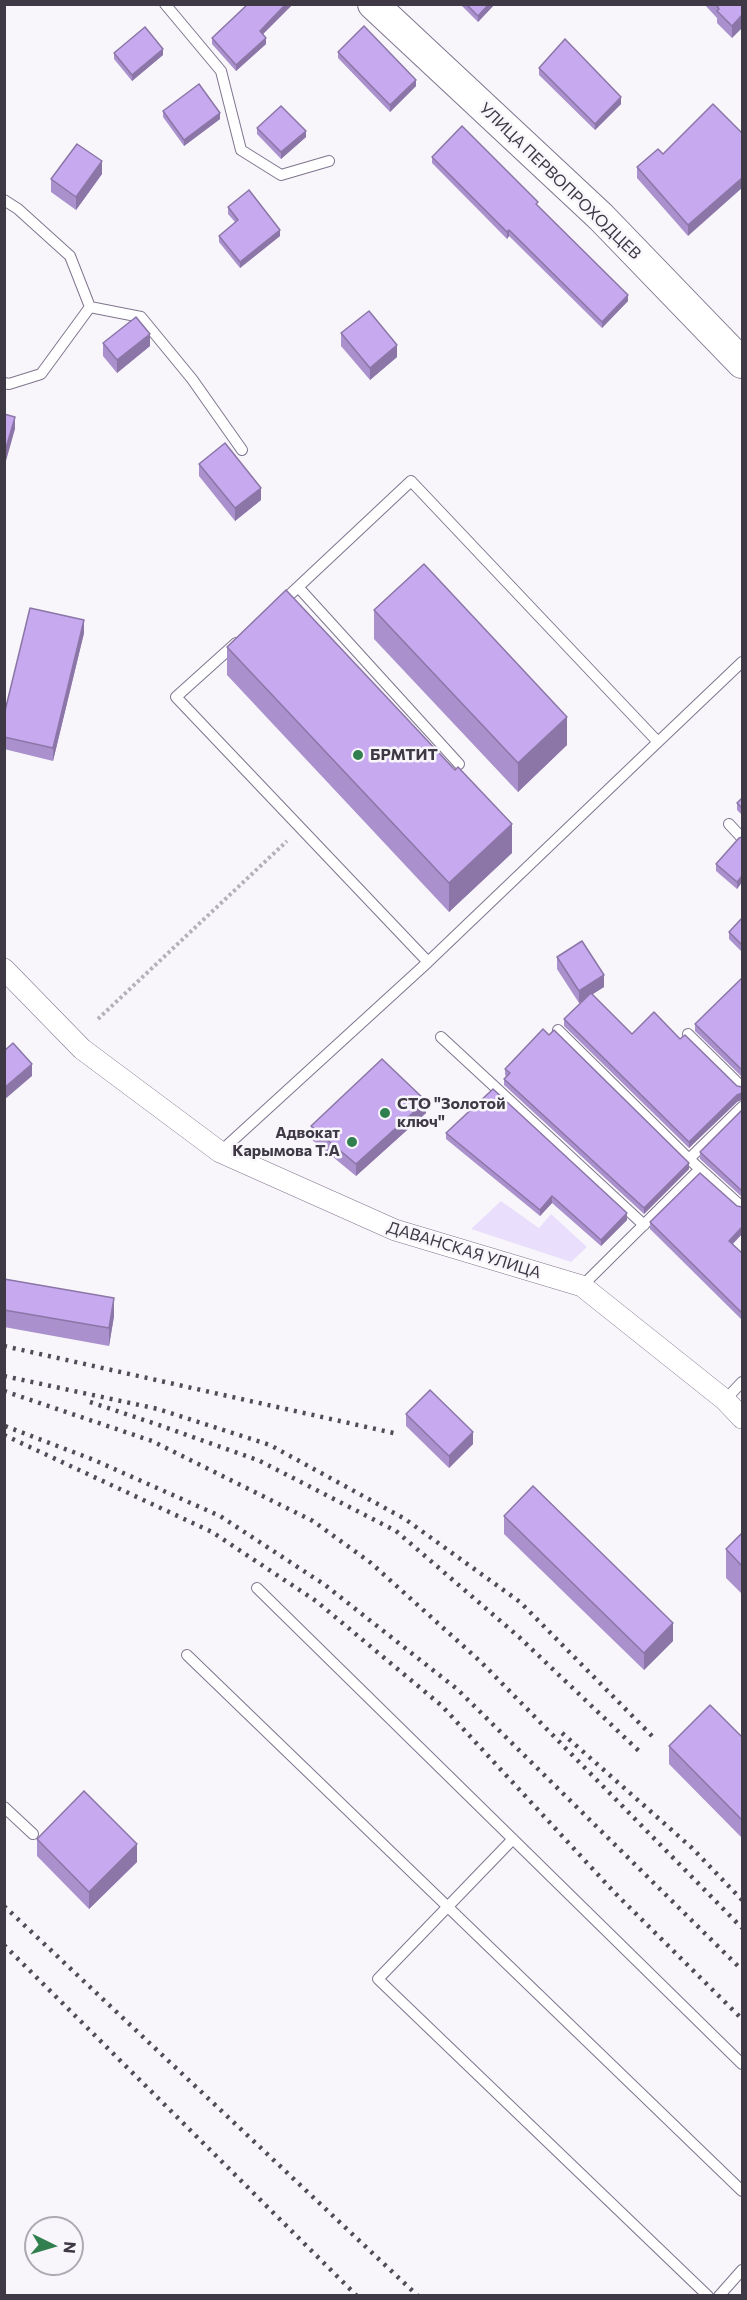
<!DOCTYPE html>
<html>
<head>
<meta charset="utf-8">
<style>
  body { margin:0 }
  #map { position:relative; width:747px; height:2300px; overflow:hidden; background:#f8f6fb; font-family:Commissioner,sans-serif }
  canvas { display:block }
  .frame { position:absolute; inset:0; border:6px solid #3e3945; pointer-events:none }
  .north { position:absolute; left:24px; top:2216px; width:60px; height:60px; box-sizing:border-box; background:#f8f6fb; border:2px solid #aeaab2; border-radius:50%; rotate:95deg; font-size:16px; font-weight:700; line-height:24px; text-align:center; color:#3e3945 }
  .north::after { content:''; display:block; margin:auto; width:21px; height:27px; background:#317f4f; clip-path:polygon(50% 0,100% 100%,50% 72%,0 100%) }
</style>
</head>
<body>
<div id="map">
<canvas width="747" height="2300"></canvas>
<div class="frame"></div>
<div class="north">N</div>
</div>
<script>
const g = document.querySelector('canvas').getContext('2d');
g.lineJoin = 'round';
function fill(path, color) {
  g.fillStyle = color;
  g.fill(path, 'evenodd');
}
function shape(rows) {
  const path = new Path2D();
  for (const r of rows) {
    path.moveTo(r[0], r[1]);
    for (let i = 2; i < r.length; i += 2) path.lineTo(r[i], r[i + 1]);
  }
  return path;
}
function trace(path, color, width, dash) {
  g.strokeStyle = color;
  g.lineWidth = width;
  g.lineCap = dash ? 'butt' : 'round';
  g.setLineDash(dash || []);
  g.stroke(path);
}
function drawText(font, color, halo, rows, align = 'center') {
  g.font = font + ' Commissioner,sans-serif';
  g.lineWidth = 5;
  g.setLineDash([]);
  g.textBaseline = 'middle';
  g.strokeStyle = halo;
  g.fillStyle = color;
  for (const [text, x, y, turn = 0] of rows) {
    g.save();
    g.translate(x, y);
    g.rotate((+turn || 0) * Math.PI / 180);
    g.textAlign = isNaN(turn) ? turn : align;
    if (halo) g.strokeText(text, 0, 0);
    g.fillText(text, 0, 0);
    g.restore();
  }
}
const green = shape([
  [501,1201,539,1228,551,1214,587,1247,571,1262,471,1229]
]);
const path = shape([
  [98,1019,287,841]
]);
const lane = shape([
  [165,4,221,71,241,150,281,175,329,161],
  [4,200,18,209,70,256,90,307,141,317,192,379,242,450],
  [4,383,9,384,41,374,90,307],
  [299,588,459,764],
  [236,643,176,697,428,962],
  [658,742,742,662],
  [729,824,742,838],
  [558,1030,689,1159],
  [688,1034,742,1087],
  [441,1037,644,1225],
  [220,1152,428,962,658,742,411,481,281,603],
  [700,1169,742,1207],
  [582,1286,700,1169,689,1159,742,1107],
  [725,1400,742,1382],
  [257,1588,742,2064],
  [187,1655,742,2191],
  [4,1807,33,1834],
  [513,1839,378,1979,708,2296],
  [719,2296,742,2270]
]);
const street = shape([
  [4,969,82,1049,220,1152,395,1230,582,1286,725,1400,742,1418]
]);
const secondary = shape([
  [373,4,601,217,742,363]
]);
const rail = shape([
  [4,1346,398,1434],
  [4,1376,158,1409,270,1445,405,1519,520,1602,655,1739],
  [4,1391,152,1441,313,1521,371,1563,481,1662,742,1928],
  [90,1402,159,1425,260,1461,396,1531,519,1637,641,1753],
  [5,1426,94,1460,220,1516,325,1585,457,1689,742,1970],
  [4,1435,212,1532,316,1601,442,1706,614,1892,742,2019],
  [562,1733,692,1848,742,1900],
  [4,1906,418,2296],
  [4,1945,357,2296]
]);
const wall = shape([
  [248,4,293,4,263,34,266,44,236,71,212,44,212,38],
  [460,4,495,4,478,22],
  [704,4,742,4,732,38,717,23,717,18],
  [338,52,416,86,390,112,338,58],
  [114,53,163,55,132,81,114,59],
  [539,68,621,104,595,130,539,75],
  [713,104,688,236,637,178,637,167,663,154],
  [163,111,220,119,184,146,163,117],
  [257,128,306,137,281,159,257,134],
  [432,157,628,301,602,328,509,236,507,239,432,163],
  [102,174,76,210,51,192,51,179],
  [228,207,280,236,240,268,219,242,219,236,235,222,228,214],
  [341,333,397,357,370,380,341,346],
  [103,343,150,346,117,373,103,356],
  [199,464,261,500,235,521,199,476],
  [374,610,567,745,518,792,374,639],
  [84,633,53,761,4,749,4,715],
  [227,647,512,853,449,912,227,675],
  [742,798,742,815,737,810,737,803],
  [742,837,742,882,737,889,716,871,716,864],
  [742,918,742,952,729,939,729,932],
  [557,957,604,987,592,994,632,1034,737,1102,689,1148,564,1026,564,1019,584,1000,579,1003,557,969],
  [742,978,742,1077,695,1031,695,1024],
  [505,1069,689,1169,644,1214,504,1085,504,1079,507,1077,505,1075],
  [742,1110,742,1197,700,1159,700,1152],
  [426,1113,356,1176,311,1139,311,1126],
  [446,1133,627,1220,601,1246,552,1203,540,1216,446,1139],
  [737,1206,742,1207,742,1234,733,1244,742,1253,742,1320,650,1229,650,1222],
  [4,1279,114,1316,109,1346,4,1327],
  [406,1414,473,1444,449,1468,406,1426],
  [504,1516,673,1641,644,1670,504,1534],
  [742,1533,742,1594,726,1578,726,1549],
  [742,1737,742,1838,669,1764,669,1746],
  [37,1839,137,1862,89,1909,37,1856]
]);
const shadedWall = shape([
  [286,4,293,4,260,37,260,31],
  [489,4,495,4,478,22,478,16],
  [742,15,742,28,732,38,732,26],
  [266,38,266,44,236,71,236,65],
  [163,49,163,55,132,81,132,75],
  [416,80,416,86,390,112,390,105],
  [621,97,621,104,595,130,595,124],
  [220,113,220,119,184,146,184,140],
  [306,131,306,137,281,159,281,152],
  [102,161,102,174,76,210,76,197],
  [742,178,742,188,688,236,688,225],
  [280,230,280,236,240,268,240,262],
  [509,230,509,236,507,239,507,232],
  [628,295,628,301,602,328,602,322],
  [150,334,150,346,117,373,117,360],
  [397,345,397,357,370,380,370,368],
  [15,417,15,429,4,468,4,455],
  [261,488,261,500,235,521,235,508],
  [84,620,84,633,53,761,53,748],
  [567,717,567,745,518,792,518,763],
  [512,824,512,853,449,912,449,883],
  [742,876,742,882,737,889,737,882],
  [604,975,604,987,579,1003,579,991],
  [32,1064,32,1076,4,1100,4,1088],
  [742,1093,742,1100,737,1102,689,1148,689,1142,737,1095],
  [426,1101,426,1113,356,1176,356,1164],
  [689,1163,689,1169,644,1214,644,1208],
  [552,1196,552,1203,540,1216,540,1210],
  [627,1213,627,1220,601,1246,601,1240],
  [742,1227,742,1234,729,1247,729,1241],
  [114,1298,114,1316,109,1346,109,1328],
  [473,1432,473,1444,449,1468,449,1456],
  [673,1623,673,1641,644,1670,644,1653],
  [137,1844,137,1862,89,1909,89,1892]
]);
const building = shape([
  [248,4,286,4,260,31,266,38,236,65,212,38,248,4],
  [466,4,489,4,478,16,466,4],
  [716,4,742,4,742,15,732,26,717,11,719,9,716,4],
  [364,26,416,80,390,105,338,52,364,26],
  [145,27,163,49,132,75,114,53,145,27],
  [565,39,621,97,595,124,539,68,565,39],
  [199,84,220,113,184,140,163,111,199,84],
  [713,104,742,133,742,178,688,225,637,167,658,149,663,154,713,104],
  [281,106,306,131,281,152,257,128,281,106],
  [462,126,538,202,536,204,628,295,602,322,509,230,507,232,432,157,462,126],
  [77,144,102,161,76,197,51,179,77,144],
  [249,190,280,230,240,262,219,236,238,220,228,207,249,190],
  [369,311,397,345,370,368,341,333,369,311],
  [136,317,150,334,117,360,103,343,136,317],
  [4,414,15,417,4,455,4,414],
  [225,443,261,488,235,508,199,464,225,443],
  [424,564,567,717,518,763,374,610,424,564],
  [286,590,455,770,458,767,512,824,449,883,227,647,286,590],
  [30,608,84,620,53,748,4,737,4,715,30,608],
  [742,798,742,808,737,803,742,798],
  [742,837,742,876,737,882,716,864,739,838,742,837],
  [742,918,742,945,729,932,742,918],
  [582,941,604,975,579,991,557,957,582,941],
  [742,978,742,1070,695,1024,742,978],
  [591,993,632,1034,654,1012,680,1039,685,1035,737,1086,742,1087,742,1093,737,1095,689,1142,564,1019,591,993],
  [543,1029,549,1035,554,1030,689,1163,644,1208,504,1079,510,1073,505,1069,543,1029],
  [13,1043,32,1064,4,1088,4,1051,13,1043],
  [382,1059,426,1101,356,1164,311,1126,382,1059],
  [493,1089,627,1213,601,1240,552,1196,540,1210,446,1133,493,1089],
  [742,1110,742,1191,700,1152,742,1110],
  [700,1173,737,1206,742,1207,742,1227,729,1241,742,1253,742,1313,650,1222,700,1173],
  [4,1279,114,1298,109,1328,4,1310,4,1279],
  [430,1390,473,1432,449,1456,406,1414,430,1390],
  [533,1486,673,1623,644,1653,504,1516,533,1486],
  [742,1533,742,1566,726,1549,742,1533],
  [710,1705,742,1737,742,1820,669,1746,710,1705],
  [84,1791,137,1844,89,1892,37,1839,84,1791]
]);
const markers = [
  [358,755,6,"#317f4f"],
  [385,1113,6,"#317f4f"],
  [352,1142,6,"#317f4f"]
];
const streetNames = [
  ["УЛИЦА ПЕРВОПРОХОДЦЕВ",560,181,44],
  ["ДАВАНСКАЯ УЛИЦА",464,1250,17]
];
const poiNames = [
  ["БРМТИТ",370,755],
  ["СТО \"Золотой",397,1104],
  ["ключ\"",397,1122],
  ["Адвокат",340,1133,"right"],
  ["Карымова Т.А",340,1151,"right"]
];
fill(green, '#eadefd');
trace(lane, '#7f758e', 12);
trace(street, '#7f758e', 22);
trace(secondary, '#7f758e', 32);
trace(path, '#b4b1b9', 4, [3, 3]);
trace(lane, '#fff', 10);
trace(street, '#fff', 21);
trace(secondary, '#fff', 30);
trace(rail, '#514d58', 4.5, [3, 6]);
fill(wall, '#aa91cd');
fill(shadedWall, '#8b76a7');
fill(building, '#c6a9ee');
trace(building, '#8b76a7', 1.5);
for (const [x, y, r, color] of markers) {
  const dot = new Path2D();
  dot.arc(x, y, r, 0, 2 * Math.PI);
  g.fillStyle = color;
  g.fill(dot);
  trace(dot, '#f8f6fb', 2);
}
drawText('16px', '#3e3945', '#f8f6fb', streetNames);
drawText('bold 16px', '#3e3945', '#f8f6fb', poiNames, 'left');
</script>
</body>
</html>
